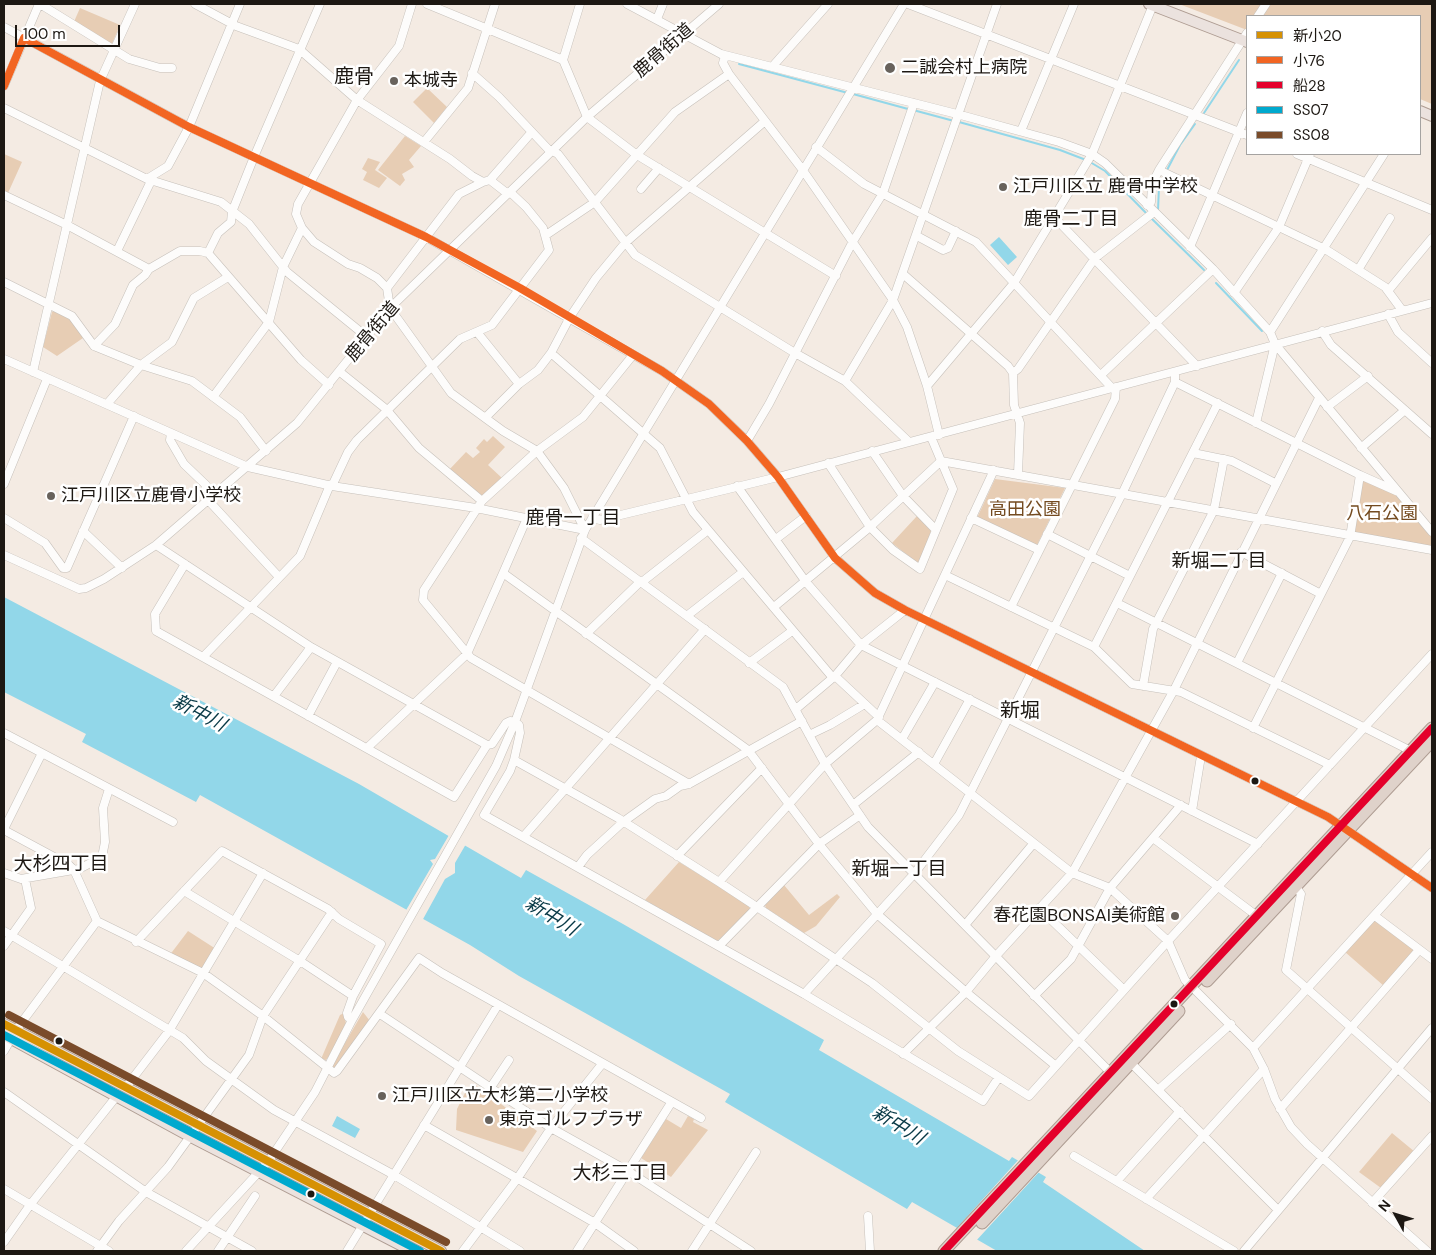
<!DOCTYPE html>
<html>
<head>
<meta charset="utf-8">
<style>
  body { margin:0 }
  #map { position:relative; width:1436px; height:1255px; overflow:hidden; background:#f4ebe3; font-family:"DM Sans","Noto Sans JP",sans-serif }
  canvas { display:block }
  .frame { position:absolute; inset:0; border:5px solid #1d1813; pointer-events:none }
  .legend { position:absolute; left:1246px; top:15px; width:175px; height:140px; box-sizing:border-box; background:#fff; border:1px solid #a5a3a1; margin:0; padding:6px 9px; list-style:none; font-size:15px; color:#1d1813 }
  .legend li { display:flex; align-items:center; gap:10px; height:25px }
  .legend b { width:25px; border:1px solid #a5a3a1 }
  .north { position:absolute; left:1371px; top:1190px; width:50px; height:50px; -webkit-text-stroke:4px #fff; paint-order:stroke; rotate:309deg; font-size:14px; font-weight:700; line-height:20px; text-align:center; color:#1d1813 }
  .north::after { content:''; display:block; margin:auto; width:18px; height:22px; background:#1d1813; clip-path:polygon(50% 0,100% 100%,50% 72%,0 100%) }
  .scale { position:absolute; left:15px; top:25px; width:105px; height:22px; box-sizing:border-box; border:2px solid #1d1813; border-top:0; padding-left:6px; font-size:15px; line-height:18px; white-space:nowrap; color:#1d1813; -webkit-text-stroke:4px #fff; paint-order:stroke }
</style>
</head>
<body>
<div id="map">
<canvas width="1436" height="1255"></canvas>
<div class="frame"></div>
<ul class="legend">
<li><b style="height:6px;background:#d69103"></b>新小20</li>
<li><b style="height:6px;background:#f26522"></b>小76</li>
<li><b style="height:6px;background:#e4002b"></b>船28</li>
<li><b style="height:6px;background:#00a9ce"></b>SS07</li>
<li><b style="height:6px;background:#7a4b2a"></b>SS08</li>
</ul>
<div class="north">N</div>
<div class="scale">100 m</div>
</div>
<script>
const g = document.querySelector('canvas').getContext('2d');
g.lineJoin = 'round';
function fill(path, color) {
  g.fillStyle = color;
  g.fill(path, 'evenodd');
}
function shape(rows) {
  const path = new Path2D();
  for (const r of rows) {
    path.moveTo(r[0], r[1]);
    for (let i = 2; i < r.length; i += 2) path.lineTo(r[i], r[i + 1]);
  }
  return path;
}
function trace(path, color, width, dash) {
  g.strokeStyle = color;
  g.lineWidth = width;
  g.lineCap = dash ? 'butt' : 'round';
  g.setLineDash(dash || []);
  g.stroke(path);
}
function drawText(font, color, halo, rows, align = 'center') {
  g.font = font + ' "DM Sans","Noto Sans JP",sans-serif';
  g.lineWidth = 5;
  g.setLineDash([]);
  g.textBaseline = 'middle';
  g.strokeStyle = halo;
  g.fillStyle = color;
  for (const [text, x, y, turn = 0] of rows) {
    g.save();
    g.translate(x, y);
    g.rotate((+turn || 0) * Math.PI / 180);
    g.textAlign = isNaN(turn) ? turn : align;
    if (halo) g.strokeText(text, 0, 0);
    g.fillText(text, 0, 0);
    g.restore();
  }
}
const green = shape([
  [1179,4,1432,4,1432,104,1420,99,1420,16,1247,16,1247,30],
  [80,8,120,25,111,46,73,24],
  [427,88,447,107,434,123,413,102],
  [405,136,421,146,409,160,414,167,402,174,405,180,400,186,378,170],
  [4,154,22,162,8,193,4,191],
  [368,158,380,162,375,170,387,178,379,188,363,180,367,172,362,169],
  [55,310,70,318,83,338,57,356,43,347,52,312],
  [493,436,505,447,488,465,502,478,483,496,480,496,449,470,466,452,473,458,480,452,476,448,484,439,487,442],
  [995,479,1065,488,1037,545,977,518],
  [1363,481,1395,493,1432,537,1432,548,1354,532],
  [917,516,931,531,919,564,892,543],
  [679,862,749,905,750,911,721,939,715,941,645,900],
  [784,885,809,915,837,894,840,897,816,926,804,933,766,908,765,905],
  [1375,918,1416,949,1384,986,1345,952],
  [188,931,216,949,203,972,169,956],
  [363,1012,370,1021,334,1070,331,1067],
  [344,1013,346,1024,329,1056,326,1060,321,1059,340,1015],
  [473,1083,537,1131,523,1152,456,1130,457,1109,466,1091],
  [688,1116,694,1119,693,1122,708,1130,671,1177,641,1158,666,1119,681,1128],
  [1392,1133,1415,1152,1381,1188,1359,1172]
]);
const water = shape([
  [999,237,1017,257,1008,265,990,245],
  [4,597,359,784,521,878,526,870,623,924,824,1040,819,1050,1009,1161,1012,1157,1046,1177,1043,1182,1145,1251,997,1251,912,1202,907,1209,725,1102,730,1094,519,976,470,945,200,795,196,802,82,742,86,734,4,692],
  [337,1116,360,1129,355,1138,332,1126]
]);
const pier = shape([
  [449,835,466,844,455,863,455,873,445,879,422,921,405,912,433,864,430,860,435,859],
  [1020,1158,1040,1171,975,1242,955,1230]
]);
const stream = shape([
  [739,64,848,93],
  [853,94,908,109],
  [913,110,954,121],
  [1204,113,1239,60],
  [959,122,1060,150,1086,160],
  [1090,162,1105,171,1147,214],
  [1167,170,1180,145,1195,124],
  [1158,210,1159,187],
  [1151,218,1204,270],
  [1216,283,1262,331]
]);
const minor = shape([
  [40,4,129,59,160,68,172,68],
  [195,4,236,26,299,49,357,100,450,159,472,176,483,182,490,180,508,194],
  [427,4,563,60,587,117,637,155,836,276],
  [627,4,721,54,957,114,1059,142,1092,154,1105,163,1213,269,1270,332,1275,344,1432,532],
  [908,4,1247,135],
  [1258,16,1266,4],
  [657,19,663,4],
  [4,27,189,127,426,237,662,371,709,404,747,441,778,477,835,558,875,593,905,610,1328,817,1432,888],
  [725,55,723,63,729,74,802,169,893,300,907,327,927,386,939,435],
  [563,60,580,4],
  [772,67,828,4],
  [472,73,499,97,548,149,558,154,635,255,795,353,845,381,908,441],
  [4,86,39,4],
  [4,108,147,179,221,202,249,224,287,272,367,337],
  [1021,131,1074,4],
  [424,142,468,88,495,4],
  [816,147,864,184,976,242,1112,388],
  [1297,154,1432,210],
  [1159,170,1325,249,1385,287,1402,310],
  [147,179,168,166,189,127,240,4],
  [490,180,531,133],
  [641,189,659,168],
  [4,195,67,225,149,269,180,251,200,251,208,253,301,360,329,385],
  [1147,205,1151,202,1152,184,1159,170,1247,33],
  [1054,217,1197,366],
  [302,228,314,242,348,264,360,268,377,278,387,288,390,308,451,393,503,431,537,451,564,488,585,530],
  [546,235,595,202,675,112,729,74],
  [917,236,943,250,948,248,956,231],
  [1190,247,1247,113],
  [117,251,151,181],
  [208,253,218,233,231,222,232,212,254,157,320,4],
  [1358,270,1390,218],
  [903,274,1008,366,1013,373,1014,405,1020,423,1018,474],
  [4,282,72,316,94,346,141,365,192,381,240,417,266,451],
  [387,288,459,194,483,182],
  [1388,291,1432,238],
  [1234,293,1279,227,1310,154],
  [1388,314,1398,332,1432,363],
  [1322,331,1331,345,1432,434],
  [477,332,519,384],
  [1270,332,1384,154],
  [94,346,115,324,133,285,145,275,149,269],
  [551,353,660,448,693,512,833,678],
  [633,355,583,417,537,451,482,501,424,590,423,600,471,658,689,784],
  [4,359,248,467,332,486,476,508,585,530],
  [33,372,100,81,135,4],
  [340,372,386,409,419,448,482,501],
  [1013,373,1018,369,1095,258,1154,212],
  [1101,375,1213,269],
  [845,381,893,300,997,4],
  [1175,382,1360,475,1396,491],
  [927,386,1014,283,1054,217,1092,154,1153,5],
  [213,397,269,322,283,267,302,228,296,214,298,204,357,100,399,46,412,4],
  [107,404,141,365,172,342,194,298,228,277],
  [1327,407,1368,376],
  [485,418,519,384,538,370,551,353,570,317,596,278,625,243,765,121],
  [1256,423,1275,344],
  [171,433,170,440,184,464,206,485,205,495,208,500,279,577],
  [747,441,769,404,852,243,883,193,914,103],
  [1361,448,1405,410],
  [872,451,903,496,936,530],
  [1193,453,1232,461,1275,483],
  [941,461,1432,550],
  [828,463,870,527,941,461],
  [4,484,47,379],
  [332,486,348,452,357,440,460,339,492,325,549,250,543,228,526,207,510,192],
  [737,486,806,582,861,645,1258,844],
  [4,518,45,543,63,568,67,568,134,416],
  [527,518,503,573,748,750,819,844,877,914,966,992,1056,1066],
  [592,518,600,520,778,477,1432,303],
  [971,518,1039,550],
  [83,531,122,568],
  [1047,534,1130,576],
  [581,538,783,687,825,764,868,827,1111,1073],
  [776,539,806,516],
  [156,545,311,647,487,745,492,744,506,723,510,721,515,722,519,725,520,733,514,760,618,818,719,882,872,983,958,1051,1029,1096,1168,941,1432,654],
  [1241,552,1321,594],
  [4,555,79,589,86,588,104,579,156,545,297,423,390,308,587,117,719,4],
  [185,564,155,614,156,631,454,797,487,745],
  [945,575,1094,647,1132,684,1181,692,1330,765],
  [642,582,708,530],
  [1117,603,1411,751],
  [774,607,870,527,893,550,920,569,953,489,931,437],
  [1011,607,1115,399,1116,387],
  [688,615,743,572],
  [586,634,641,581],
  [1094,647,1218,403],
  [203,657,300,556,330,485],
  [749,663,792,631],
  [1237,663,1282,573],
  [835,676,879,717],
  [1143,686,1153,629,1214,510,1224,459],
  [274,696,311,647],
  [796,709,835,676,861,645,905,610],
  [308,716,337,662],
  [877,720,1072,873,1110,888,1168,941,1185,980,1253,1048,1264,1069,1275,1099,1291,1127,1307,1144,1427,1251],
  [1253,728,1350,537,1360,475],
  [4,733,173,822],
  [809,735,830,725,863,705],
  [902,739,935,682],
  [367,748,467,654,503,573],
  [514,760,510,771,484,815,804,994,983,1101,999,1077],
  [934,764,970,699],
  [853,805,919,752],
  [1192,811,1201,756],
  [4,829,42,753],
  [4,830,69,865,74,870,97,921],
  [524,836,705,629],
  [1153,838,1257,916],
  [677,856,762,768],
  [578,867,587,855,623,822,655,799,666,796,680,786,689,784,802,721],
  [4,873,21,879,79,869,102,857,105,842,103,808,109,789],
  [719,882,825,764,877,720,994,470],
  [1296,887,1301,894,1286,970,1432,1099],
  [184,891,300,961,353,996],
  [1039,908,1124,990],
  [1375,916,1432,959],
  [965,925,1033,844],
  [4,931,183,1038,206,1061,274,1110,394,1175,520,1251],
  [136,942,222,851,328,909,339,919,381,944,353,996,347,1013,348,1017,352,1020],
  [4,946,31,908,25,879],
  [719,946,819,844,860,815],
  [804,994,914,874,959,815,1122,494,1175,382,1175,372],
  [1034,996,1071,959,1110,888,1181,805],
  [380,1014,551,1128,628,1171,751,1251],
  [1253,1048,1432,852],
  [4,1051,16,1030,97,921,203,973,263,1016,334,1073,337,1071,419,958,442,973,701,1118],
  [903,1054,966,992,995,957,1072,873,1174,690,1319,398],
  [1131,1063,1278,1210],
  [126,1087,169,1031,263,873],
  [491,1087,509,1060],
  [1158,1090,1231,1024],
  [4,1092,146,1192,252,1251],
  [1280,1109,1419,950],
  [424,1125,595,1223,634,1251],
  [1074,1156,1234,1251],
  [1117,1181,1180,1111],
  [4,1189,109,1251],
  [1146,1199,1264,1069],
  [1372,1203,1432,1136],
  [868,1216,870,1251],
  [4,1242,30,1205,116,1097],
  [97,1251,119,1221,168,1167,249,1055,263,1016,332,912],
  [186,1251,268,1162,315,1092,352,1020,496,766,515,722,585,530,904,4],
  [218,1251,255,1196],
  [347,1251,498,1005],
  [463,1251,517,1179,551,1128,602,1064],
  [577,1251,671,1103],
  [692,1251,756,1152],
  [1244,1251,1432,1028]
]);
const major = shape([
  [1149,4,1247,42],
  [1420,111,1432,116],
  [4,1024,441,1251],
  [4,1035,191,1137,412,1251]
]);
const highway = shape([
  [1207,981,1432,741],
  [982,1223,1179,1011],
  [944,1251,1432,728]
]);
const bus1 = shape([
  [4,1024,441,1251]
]);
const bus2 = shape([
  [4,86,24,38,189,127,426,237,520,288,662,371,709,404,747,441,778,477,835,558,875,593,905,610,1328,817,1432,888]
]);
const bus3 = shape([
  [944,1251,1432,728]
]);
const bus4 = shape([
  [4,1035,420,1251]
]);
const bus5 = shape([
  [9,1015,446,1242]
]);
const markers = [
  [890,68,6,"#68625c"],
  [394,81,5,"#68625c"],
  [1003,187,5,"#68625c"],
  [51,496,5,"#68625c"],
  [1255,781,4.5,"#1d1813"],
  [1175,916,5,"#68625c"],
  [1174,1004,4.5,"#1d1813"],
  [59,1041,4.5,"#1d1813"],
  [382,1096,5,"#68625c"],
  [489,1120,5,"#68625c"],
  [311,1194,4.5,"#1d1813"]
];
const streetNames = [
  ["鹿骨街道",664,51,-41],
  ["鹿骨街道",373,332,-50]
];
const poiNames = [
  ["二誠会村上病院",901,68],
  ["本城寺",404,81],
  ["江戸川区立 鹿骨中学校",1013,187],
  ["江戸川区立鹿骨小学校",61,496],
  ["春花園BONSAI美術館",1165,916,"right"],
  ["江戸川区立大杉第二小学校",392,1096],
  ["東京ゴルフプラザ",499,1120]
];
const parkNames = [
  ["高田公園",1025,510],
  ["八石公園",1382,514]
];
const neighbourhoodNames = [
  ["鹿骨二丁目",1071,220],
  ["鹿骨一丁目",573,519],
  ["新堀二丁目",1219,562],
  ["大杉四丁目",61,865],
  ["新堀一丁目",899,870],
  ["大杉三丁目",620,1174]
];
const waterNames = [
  ["新中川",199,714,28],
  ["新中川",551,917,31],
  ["新中川",898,1126,31]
];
const quarterNames = [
  ["鹿骨",354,78],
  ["新堀",1020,712]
];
fill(green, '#e7cdb4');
fill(water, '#92d7e9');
fill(pier, '#f4ebe3');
trace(stream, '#92d7e9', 2);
trace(minor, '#c6c0ba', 9);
trace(major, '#ae9c92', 12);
trace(highway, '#ae9c92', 13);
trace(minor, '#fdfcfb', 8);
trace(major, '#ebe2de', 10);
trace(highway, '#dfd2ca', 11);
trace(bus1, '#d69103', 8);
trace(bus2, '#f26522', 8);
trace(bus3, '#e4002b', 8);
trace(bus4, '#00a9ce', 8);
trace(bus5, '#7a4b2a', 8);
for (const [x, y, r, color] of markers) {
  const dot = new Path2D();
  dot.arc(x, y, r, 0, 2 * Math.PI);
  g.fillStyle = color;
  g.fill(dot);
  trace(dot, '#fff', 2);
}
drawText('18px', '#1d1813', '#fff', streetNames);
drawText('18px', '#1d1813', '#fff', poiNames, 'left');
drawText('18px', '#744b20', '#fff', parkNames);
drawText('19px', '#1d1813', '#fff', neighbourhoodNames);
drawText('italic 19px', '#083946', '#fff', waterNames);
drawText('20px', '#1d1813', '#fff', quarterNames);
</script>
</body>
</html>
